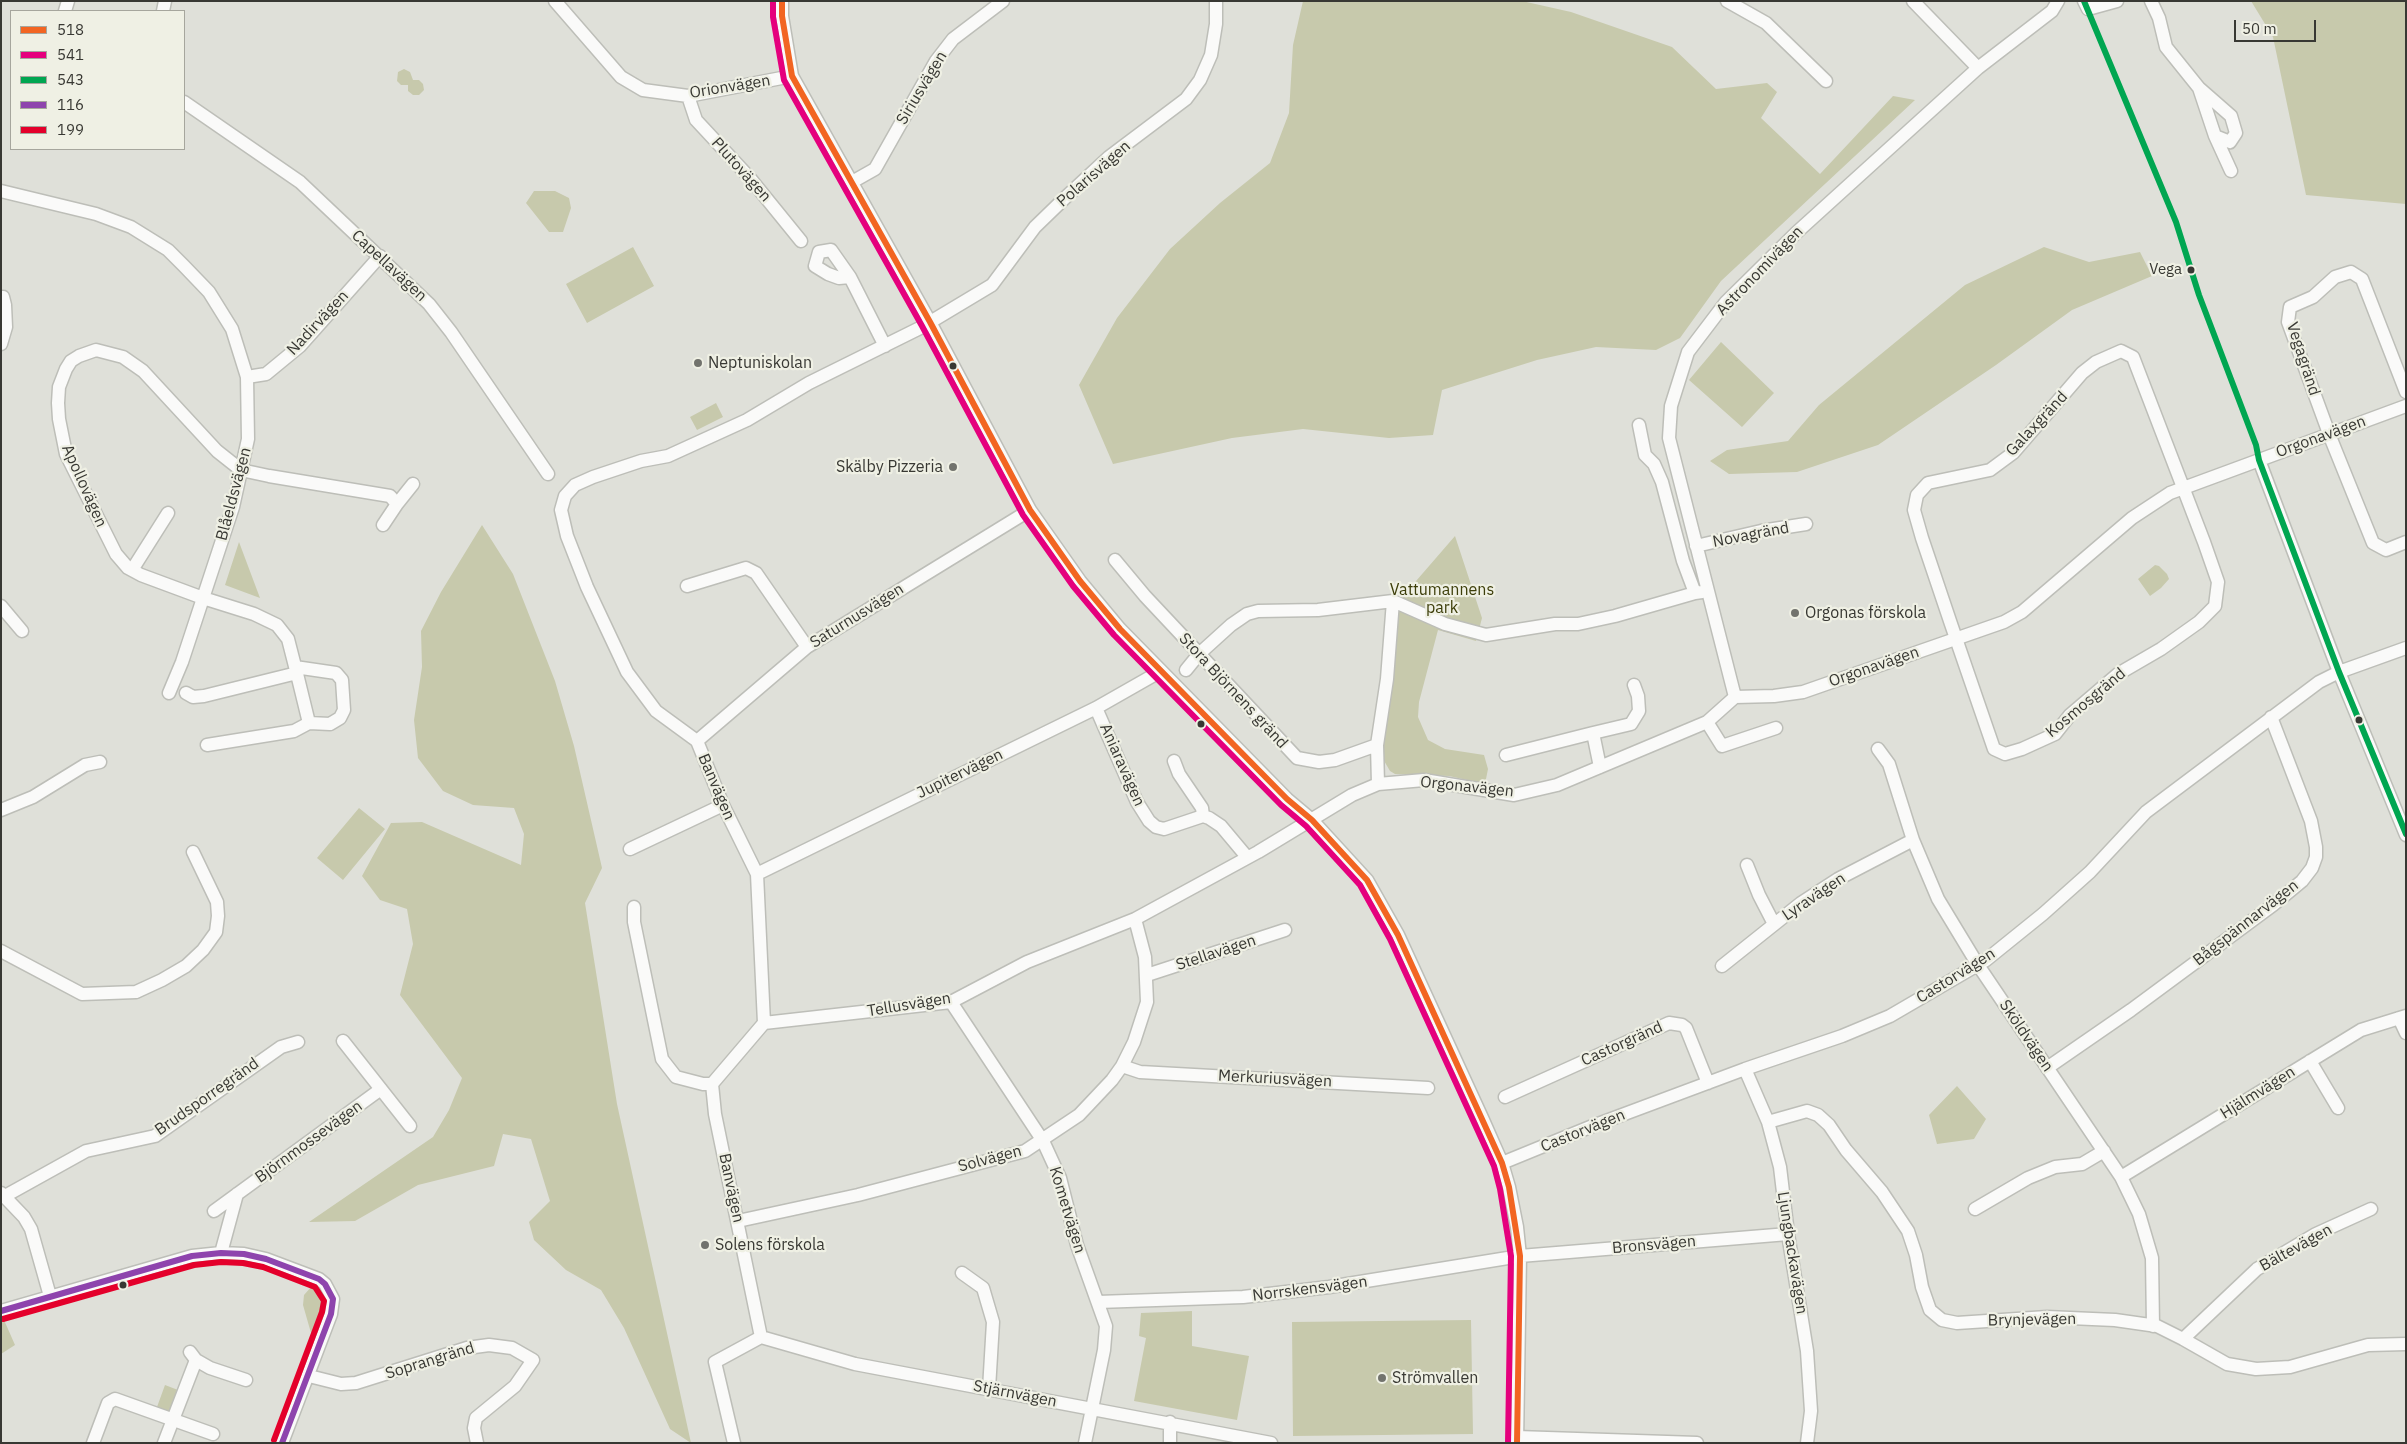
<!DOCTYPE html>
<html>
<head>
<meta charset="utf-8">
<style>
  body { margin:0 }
  #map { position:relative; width:2407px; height:1444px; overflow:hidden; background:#dfe0d9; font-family:"IBM Plex Sans",sans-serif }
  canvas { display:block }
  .frame { position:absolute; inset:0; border:2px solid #383833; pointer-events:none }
  .legend { position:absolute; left:10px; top:10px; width:175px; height:140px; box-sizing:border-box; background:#eff0e4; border:1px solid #a6a69d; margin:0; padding:6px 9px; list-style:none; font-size:15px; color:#383833 }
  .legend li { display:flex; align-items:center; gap:10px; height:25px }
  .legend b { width:25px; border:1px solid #a6a69d }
  .scale { position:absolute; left:2234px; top:20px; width:82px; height:22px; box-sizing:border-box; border:2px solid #383833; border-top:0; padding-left:6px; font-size:15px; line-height:18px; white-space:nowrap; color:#383833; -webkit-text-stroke:4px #eff0e4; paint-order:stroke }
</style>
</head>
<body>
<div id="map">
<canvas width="2407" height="1444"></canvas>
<div class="frame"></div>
<ul class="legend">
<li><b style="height:6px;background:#f26522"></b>518</li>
<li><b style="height:6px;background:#e5007d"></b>541</li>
<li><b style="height:6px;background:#00a651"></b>543</li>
<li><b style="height:6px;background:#8e44ad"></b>116</li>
<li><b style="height:6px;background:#e4002b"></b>199</li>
</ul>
<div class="scale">50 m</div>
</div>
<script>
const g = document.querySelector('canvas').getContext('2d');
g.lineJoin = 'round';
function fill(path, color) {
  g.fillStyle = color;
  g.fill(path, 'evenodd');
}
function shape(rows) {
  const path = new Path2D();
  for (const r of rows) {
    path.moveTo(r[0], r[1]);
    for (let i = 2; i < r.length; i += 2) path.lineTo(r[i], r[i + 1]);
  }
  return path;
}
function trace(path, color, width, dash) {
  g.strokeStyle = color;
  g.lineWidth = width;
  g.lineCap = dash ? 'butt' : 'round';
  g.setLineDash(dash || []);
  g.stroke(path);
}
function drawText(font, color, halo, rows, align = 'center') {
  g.font = font + ' "IBM Plex Sans",sans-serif';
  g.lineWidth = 4.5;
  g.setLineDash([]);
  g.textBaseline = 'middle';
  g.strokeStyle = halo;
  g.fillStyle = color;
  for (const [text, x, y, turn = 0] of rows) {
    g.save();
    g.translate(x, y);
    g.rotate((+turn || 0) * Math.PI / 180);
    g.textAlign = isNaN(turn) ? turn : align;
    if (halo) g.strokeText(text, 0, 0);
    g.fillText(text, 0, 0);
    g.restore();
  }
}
const green = shape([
  [1303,1,1522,1,1571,12,1672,47,1716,89,1767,83,1777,92,1761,118,1820,174,1893,96,1915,100,1721,281,1680,338,1656,350,1596,347,1537,360,1442,390,1433,435,1389,438,1303,429,1232,438,1113,464,1079,385,1117,318,1170,249,1220,203,1270,163,1289,113,1293,45],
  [2251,1,2406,1,2406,204,2306,195,2273,37],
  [404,69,410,72,413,80,419,80,423,84,424,90,419,95,413,95,408,91,408,85,401,85,397,81,398,72],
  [534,191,555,191,569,198,571,208,563,232,549,232,526,203],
  [633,247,654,286,587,323,566,284],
  [2044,247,2089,262,2140,252,2152,276,2072,310,1996,365,1878,445,1797,472,1729,474,1710,461,1727,450,1788,441,1819,405,1965,285],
  [1721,342,1774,393,1742,427,1689,380],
  [716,403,723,417,697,430,690,417],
  [482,525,513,574,555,681,574,746,602,868,585,903,617,1104,691,1443,670,1429,624,1328,601,1290,566,1270,534,1240,529,1222,550,1201,531,1139,503,1134,494,1166,418,1185,355,1221,309,1222,433,1137,449,1110,462,1078,400,995,413,944,407,909,380,900,362,876,391,823,422,822,521,865,524,834,514,808,473,805,443,791,418,758,414,720,422,667,421,631,441,592],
  [1455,536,1482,618,1476,641,1438,630,1419,702,1418,717,1428,740,1445,749,1484,755,1488,769,1485,784,1449,776,1395,774,1390,771,1383,759,1382,744,1397,603],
  [239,542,260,598,225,585],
  [2155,565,2159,566,2167,574,2169,579,2161,588,2150,596,2138,579],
  [359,808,385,829,343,880,317,858],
  [1957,1086,1986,1119,1974,1139,1937,1144,1929,1115],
  [312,1286,316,1287,322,1295,322,1315,313,1340,303,1305,304,1295],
  [1192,1311,1192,1346,1249,1356,1237,1420,1134,1401,1146,1338,1139,1336,1141,1313],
  [1,1320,4,1320,15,1345,1,1354],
  [1471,1320,1473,1434,1293,1436,1292,1322],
  [165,1385,178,1390,169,1412,157,1407]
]);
const minor = shape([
  [555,1,621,77,643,90,688,96,792,76],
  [782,1,782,16,792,76,930,322,1030,510,1080,581,1120,629,1287,799,1312,820,1367,880,1398,935,1483,1120,1502,1163,1509,1187,1517,1227,1520,1256,1517,1443],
  [1727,1,1766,23,1826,81],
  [1913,1,1978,68],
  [2084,1,2088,9,2117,1],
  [2151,1,2159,18,2166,47,2199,88,2231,116,2236,133,2230,142,2215,136,2199,88],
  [65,11,68,1],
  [163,11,165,1],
  [688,96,696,120,749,177,801,241],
  [184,102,300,182,429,304,451,332,548,474],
  [2215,136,2231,171],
  [852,182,875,169,936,61,953,39,1003,1],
  [1,191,96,214,131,227,168,250,184,266,209,292,232,329,247,377,248,439,233,507,182,662,169,693],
  [850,277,831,250,819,252,815,266,828,274,839,278,850,277,885,346],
  [1,297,3,297,5,305,6,327,1,344],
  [2121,351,2133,357,2204,542,2218,582,2215,606,2199,622,2161,649,2118,674,2070,715,2055,734,2022,749,2005,754,1994,749,1951,624,1922,538,1914,510,1917,495,1928,483,1990,470,2013,453,2082,373,2096,362,2121,351],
  [247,377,266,374,300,346,380,256],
  [2406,392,2362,279,2351,272,2335,277,2313,297,2290,307,2288,322,2331,439,2373,543,2386,550,2406,542],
  [1639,425,1645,455,1654,464,1662,482,1683,561,1695,593,1702,592],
  [2259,460,2339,672,2406,835],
  [397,504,413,484],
  [1696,546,1761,531,1806,524],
  [1115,560,1145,596,1297,758,1319,762,1335,760,1377,745],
  [132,570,168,513],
  [687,586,746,568,756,573,807,647],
  [1,606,22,631],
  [295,667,336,673,342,680,344,710,340,718,330,724,309,723,298,678,288,639,277,625,254,614,203,598,141,575,128,568,116,554,66,454,59,419,58,403,59,387,66,369,71,361,79,356,96,350,123,357,143,371,217,451,241,470,269,476,390,496,397,504,383,525],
  [1186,670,1199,654,1231,625,1247,614,1258,611,1318,610,1393,601,1445,624,1486,635,1555,624,1578,624,1615,616,1695,593],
  [186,693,193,697,204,696,297,673],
  [1735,697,1669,438,1671,406,1688,352,1726,302,1796,233,1978,68,2052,11,2058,1],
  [1096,708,1137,802,1149,821,1156,827,1164,829,1203,816,1209,818,1221,826,1247,857],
  [1707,722,1722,746,1776,728],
  [697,741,807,647,1030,510],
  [207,745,294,731,309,723],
  [1878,749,1889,764,1913,840,1938,899,1978,965,2121,1177,2139,1214,2152,1258,2153,1326],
  [1506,755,1593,733],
  [1174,761,1179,774,1202,808,1203,816],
  [1600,767,1593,733,1631,724,1639,711,1638,696,1634,685],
  [1378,784,1377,745,1387,679,1393,601],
  [1,810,33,797,85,765,100,762],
  [630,849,723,805],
  [1747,865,1759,895,1774,924],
  [757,874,1096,708,1161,671],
  [634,907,634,922,662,1059,676,1077,703,1084,712,1084],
  [1,951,82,994,136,992,162,980,186,966,203,950,216,932,218,916,217,902,193,852],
  [1722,966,1801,903,1838,879,1913,840],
  [1147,975,1285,930],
  [951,1002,1043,1141,1060,1178,1077,1245,1106,1326,1104,1350,1085,1443],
  [2399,1018,2406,1033],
  [764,1023,951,1002,1027,962,1135,919,1258,852,1352,795,1378,784,1424,780,1514,795,1557,785,1707,722,1735,697,1774,696,1803,692,2004,622,2022,612,2132,518,2170,493,2406,406],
  [343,1041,410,1126],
  [2310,1061,2338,1108],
  [1122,1066,1140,1072,1428,1088],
  [2047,1068,2131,1010,2273,905,2302,881,2312,868,2316,857,2316,847,2311,821,2271,717],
  [1745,1069,1768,1122,1780,1167,1788,1234,1807,1351,1811,1411,1807,1443],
  [1505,1097,1669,1023,1682,1025,1686,1028,1708,1083],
  [1768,1122,1807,1111,1818,1115,1829,1125,1846,1150,1882,1192,1908,1231,1916,1255,1922,1287,1930,1310,1942,1320,1957,1323,2047,1317,2115,1320,2157,1326,2183,1339,2227,1364,2256,1369,2290,1367,2368,1345,2406,1344],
  [1502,1163,1595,1125,1745,1069,1842,1036,1890,1016,1986,960,2043,914,2090,872,2146,812,2319,682,2339,672,2406,648],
  [2121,1177,2361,1030,2406,1016],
  [1,1193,24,1217,31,1229,50,1296],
  [5,1196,86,1151,155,1136,281,1047,298,1042],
  [1975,1209,2028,1178,2055,1167,2082,1164,2104,1151],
  [214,1211,381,1089],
  [738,1221,858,1195,1025,1151,1079,1115,1112,1080,1122,1066,1134,1042,1147,1002,1145,957,1135,919],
  [221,1253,237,1194],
  [962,1273,983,1288,993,1322,989,1389],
  [1098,1302,1243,1297,1329,1287,1520,1256,1788,1234],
  [1,1311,192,1256,221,1253,244,1254,266,1259,319,1279,325,1284,333,1299,331,1314,282,1443],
  [761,1337,855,1364,1271,1443],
  [2183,1339,2257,1269,2316,1234,2371,1209],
  [190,1352,196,1360,210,1368,246,1380],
  [309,1376,341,1384,356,1383,467,1348,489,1345,512,1348,533,1360,515,1386,476,1418,474,1428,477,1443],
  [1517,1437,1697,1443],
  [93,1443,108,1403,115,1399,213,1434],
  [164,1443,196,1360],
  [734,1443,715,1362,761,1337,715,1114,712,1084,764,1023,757,874,723,805,697,741,656,711,627,672,587,587,567,536,561,510,565,496,575,485,593,477,641,461,668,456,747,420,809,383,922,327,992,285,1035,227,1067,196,1109,157,1186,99,1200,80,1211,55,1216,24,1216,1],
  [1170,1443,1170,1422]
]);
const bus1 = shape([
  [782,1,782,16,792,76,930,322,1030,510,1080,581,1120,629,1287,799,1312,820,1367,880,1398,935,1502,1163,1509,1187,1520,1256,1517,1443]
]);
const bus2 = shape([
  [773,1,773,17,784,80,922,326,1023,515,1073,586,1114,635,1281,805,1306,826,1360,885,1390,939,1494,1166,1500,1189,1511,1256,1508,1443]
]);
const bus3 = shape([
  [2084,1,2176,222,2199,295,2256,445,2259,460,2339,672,2406,834]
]);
const bus4 = shape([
  [1,1311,192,1256,221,1253,244,1254,266,1259,319,1279,325,1284,333,1299,331,1314,282,1443]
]);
const bus5 = shape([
  [3,1319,194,1265,221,1262,243,1263,263,1267,315,1287,324,1301,322,1312,274,1440]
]);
const markers = [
  [2191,270,4.5,"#383833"],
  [698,363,5,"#72736d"],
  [953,366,4.5,"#383833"],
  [953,467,5,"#72736d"],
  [1795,613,5,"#72736d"],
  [2359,720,4.5,"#383833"],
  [1201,724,4.5,"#383833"],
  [705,1245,5,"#72736d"],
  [123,1285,4.5,"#383833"],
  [1382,1378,5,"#72736d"]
];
const busNames = [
  ["Vega",2182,270]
];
const streetNames = [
  ["Orionvägen",730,87,-9],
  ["Siriusvägen",922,88,-59],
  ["Plutovägen",741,170,48],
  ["Polarisvägen",1094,174,-41],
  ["Capellavägen",389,266,43],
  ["Astronomivägen",1760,271,-46],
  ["Nadirvägen",318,323,-47],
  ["Vegagränd",2303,359,72],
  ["Galaxgränd",2037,424,-47],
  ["Orgonavägen",2321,437,-20],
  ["Apollovägen",84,486,66],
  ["Blåeldsvägen",234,494,-75],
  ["Novagränd",1751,535,-11],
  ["Saturnusvägen",857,616,-32],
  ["Orgonavägen",1874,667,-19],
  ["Stora Björnens gränd",1233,691,47],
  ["Kosmosgränd",2086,703,-40],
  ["Aniaravägen",1122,765,66],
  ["Jupitervägen",960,774,-26],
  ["Banvägen",716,787,67],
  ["Orgonavägen",1467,787,6],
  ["Lyravägen",1814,897,-34],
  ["Bågspännarvägen",2246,923,-38],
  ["Stellavägen",1216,953,-18],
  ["Castorvägen",1956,976,-32],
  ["Tellusvägen",909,1005,-9],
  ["Sköldvägen",2026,1036,56],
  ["Castorgränd",1622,1044,-24],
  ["Merkuriusvägen",1275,1079,3],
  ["Hjälmvägen",2258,1093,-32],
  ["Brudsporregränd",207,1097,-35],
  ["Castorvägen",1583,1131,-22],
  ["Björnmossevägen",309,1142,-36],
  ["Solvägen",990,1159,-15],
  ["Banvägen",731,1188,78],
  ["Kometvägen",1067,1210,73],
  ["Bronsvägen",1654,1245,-5],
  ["Bältevägen",2296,1248,-29],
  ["Ljungbackavägen",1792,1253,81],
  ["Norrskensvägen",1310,1289,-7],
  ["Brynjevägen",2032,1320,-1],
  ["Soprangränd",430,1361,-17],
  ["Stjärnvägen",1015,1394,11]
];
const poiNames = [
  ["Neptuniskolan",708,363],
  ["Skälby Pizzeria",943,467,"right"],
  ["Orgonas förskola",1805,613],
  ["Solens förskola",715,1245],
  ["Strömvallen",1392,1378]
];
const parkNames = [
  ["Vattumannens",1442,590],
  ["park",1442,608]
];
fill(green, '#c7c9ac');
trace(minor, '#bdbeb8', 15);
trace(minor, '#fafaf9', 12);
trace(bus1, '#f26522', 6);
trace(bus2, '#e5007d', 6);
trace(bus3, '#00a651', 6);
trace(bus4, '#8e44ad', 6);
trace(bus5, '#e4002b', 6);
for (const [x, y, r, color] of markers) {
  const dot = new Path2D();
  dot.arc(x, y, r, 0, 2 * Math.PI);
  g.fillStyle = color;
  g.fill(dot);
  trace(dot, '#eff0e4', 2);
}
drawText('15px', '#383833', '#eff0e4', busNames, 'right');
drawText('16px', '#383833', '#eff0e4', streetNames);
drawText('16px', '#383833', '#eff0e4', poiNames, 'left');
drawText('16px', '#3d3e0a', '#eff0e4', parkNames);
</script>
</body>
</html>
